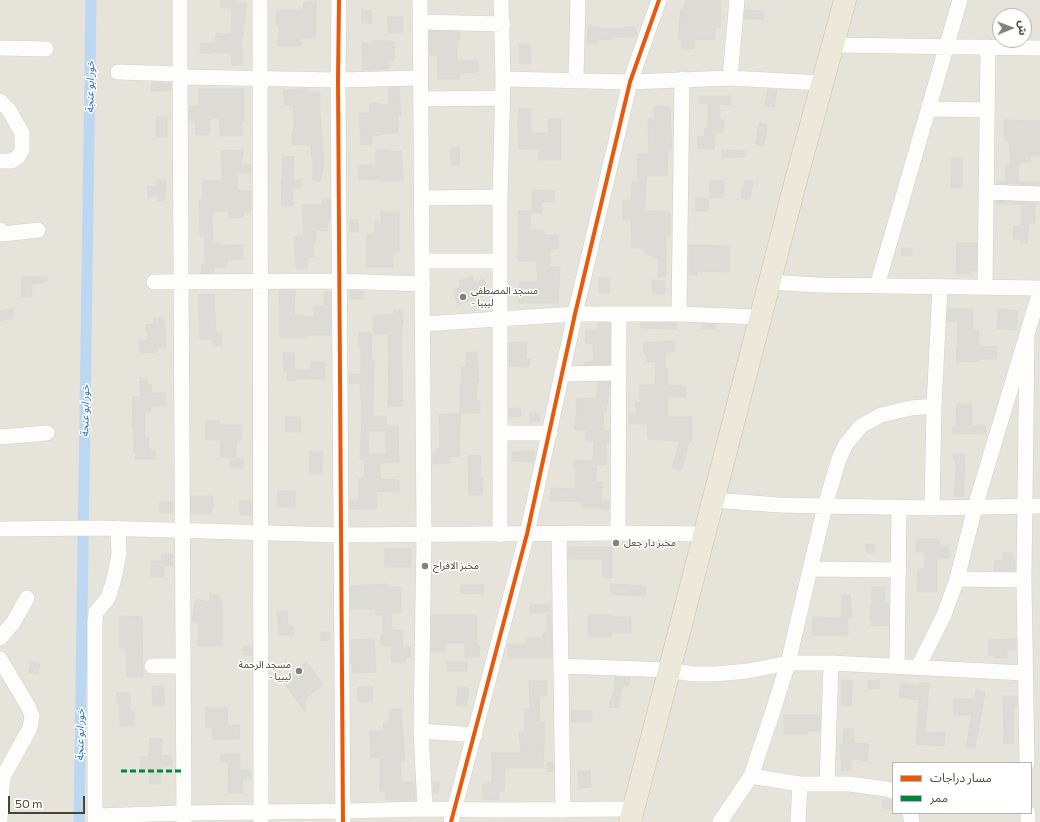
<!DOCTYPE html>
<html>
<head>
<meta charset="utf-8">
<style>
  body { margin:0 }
  #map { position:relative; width:1040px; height:822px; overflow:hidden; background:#f2f2ed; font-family:Commissioner,"Noto Sans Arabic",sans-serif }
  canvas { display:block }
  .legend { position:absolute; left:892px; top:762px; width:140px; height:52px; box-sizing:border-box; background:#fff; border:1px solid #b7b4af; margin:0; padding:5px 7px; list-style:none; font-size:12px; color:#4a4437 }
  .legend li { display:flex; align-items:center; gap:8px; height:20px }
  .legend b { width:20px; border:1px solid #b7b4af }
  .north { position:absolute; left:992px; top:8px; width:40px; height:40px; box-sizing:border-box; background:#fff; border:1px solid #b7b4af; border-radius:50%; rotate:89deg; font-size:11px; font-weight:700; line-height:16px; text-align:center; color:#4a4437 }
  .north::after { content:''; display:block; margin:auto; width:14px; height:18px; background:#858177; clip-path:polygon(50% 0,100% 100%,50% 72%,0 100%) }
  .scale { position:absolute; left:8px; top:796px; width:77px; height:18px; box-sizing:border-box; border:2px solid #4a4437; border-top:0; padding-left:5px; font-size:12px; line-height:14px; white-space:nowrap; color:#4a4437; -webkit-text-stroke:3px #fff; paint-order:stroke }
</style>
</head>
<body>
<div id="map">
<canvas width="1040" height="822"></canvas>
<ul class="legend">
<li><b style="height:5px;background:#e8590c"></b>مسار دراجات</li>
<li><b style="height:5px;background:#00873e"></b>ممر</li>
</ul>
<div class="north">ش</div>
<div class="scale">50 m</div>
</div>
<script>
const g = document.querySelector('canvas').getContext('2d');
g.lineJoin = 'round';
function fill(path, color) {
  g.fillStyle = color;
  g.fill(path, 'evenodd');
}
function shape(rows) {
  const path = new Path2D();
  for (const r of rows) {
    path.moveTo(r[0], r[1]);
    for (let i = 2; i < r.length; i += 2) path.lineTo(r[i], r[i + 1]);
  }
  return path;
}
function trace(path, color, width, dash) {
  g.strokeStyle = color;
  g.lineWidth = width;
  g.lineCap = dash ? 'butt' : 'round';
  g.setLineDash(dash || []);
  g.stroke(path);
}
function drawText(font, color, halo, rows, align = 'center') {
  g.font = font + ' Commissioner,"Noto Sans Arabic",sans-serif';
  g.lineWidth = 3;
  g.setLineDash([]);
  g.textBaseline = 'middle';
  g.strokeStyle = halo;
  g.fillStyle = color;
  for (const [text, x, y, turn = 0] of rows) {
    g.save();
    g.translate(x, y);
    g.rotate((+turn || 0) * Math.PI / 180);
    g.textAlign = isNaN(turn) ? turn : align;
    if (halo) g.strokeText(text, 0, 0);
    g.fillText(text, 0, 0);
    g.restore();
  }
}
const residential = shape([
  [0,0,1040,0,1040,822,0,822],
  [1000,16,1024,16,1024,40,1000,40],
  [893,763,1031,763,1031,813,893,813]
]);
const canal = shape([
  [79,822,91,0]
]);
const building = shape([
  [221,0,237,0,237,3,246,3,245,24,243,24,243,38,241,38,243,64,232,65,231,53,212,52,212,53,200,53,201,43,215,43,216,33,231,35,232,8,221,8,221,0],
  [686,0,721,0,720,28,715,27,715,39,694,40,694,49,682,49,682,40,678,40,681,9,684,9,686,0],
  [316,1,316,38,301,38,301,46,278,46,279,25,276,25,276,10,304,10,303,3,316,1],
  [362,10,371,10,372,23,362,23,362,10],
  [745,10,764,11,764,19,744,18,745,10],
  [387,17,403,17,403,33,388,33,387,17],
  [588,27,599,27,599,29,624,29,624,27,635,27,637,34,637,36,613,37,614,39,598,40,598,44,587,44,588,27],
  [430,31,460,32,460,40,457,40,457,61,478,61,478,72,460,73,460,79,438,79,438,55,430,55,430,31],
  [374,40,394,42,394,61,389,61,389,69,363,70,362,43,374,44,374,40],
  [519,44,530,44,531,64,520,64,519,44],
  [152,82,171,84,171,90,151,91,152,82],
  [389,88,399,88,401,115,398,115,398,132,372,136,372,144,361,145,359,113,369,113,370,103,389,105,389,88],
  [199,89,244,89,244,121,241,121,243,136,220,136,219,118,210,118,209,135,196,135,195,120,189,120,190,106,199,107,199,89],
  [307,89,307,92,320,92,320,114,324,165,320,181,313,180,313,157,312,158,311,145,292,144,292,132,294,132,293,104,285,105,283,90,307,89],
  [768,89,777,91,774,107,765,106,768,89],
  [699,96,731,96,730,105,720,104,720,120,724,120,724,132,715,132,714,149,698,148,697,137,704,137,705,128,708,128,708,106,709,106,709,104,699,103,699,96],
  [655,106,670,107,672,150,668,150,667,176,646,176,645,211,670,212,670,235,666,235,666,277,659,277,658,258,653,258,653,255,645,255,645,248,632,248,631,219,623,219,623,200,631,200,632,182,638,183,638,154,649,154,648,119,655,119,655,106],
  [519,109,531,109,531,117,530,117,531,134,548,133,548,119,561,119,561,160,539,160,539,148,519,149,518,122,519,109],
  [156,117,167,117,167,137,156,137,156,117],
  [1004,120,1040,121,1040,156,1030,156,1031,162,1013,164,1018,164,1018,182,1040,182,1040,185,997,183,997,182,1006,182,1006,164,1011,164,1009,140,1004,140,1004,120],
  [759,123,767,124,764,146,756,145,759,123],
  [459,147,460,165,451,165,451,148,459,147],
  [243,150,241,165,251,165,251,173,237,173,238,191,251,191,250,213,243,212,244,217,228,218,228,211,212,212,213,243,221,243,221,246,243,245,243,259,227,260,226,268,214,267,214,273,201,273,202,264,205,264,205,236,200,236,199,200,203,200,203,181,222,181,221,151,243,150],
  [376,150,389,150,389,152,401,151,403,181,380,181,380,179,359,180,358,166,376,165,376,150],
  [722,150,745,151,745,157,722,158,722,150],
  [283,156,294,157,293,181,301,180,301,188,293,189,293,206,282,206,281,181,282,181,283,156],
  [952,158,962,158,962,188,951,187,952,158],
  [157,180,166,180,165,200,158,201,158,196,148,197,147,187,158,186,157,180],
  [745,180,753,182,749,200,741,198,745,180],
  [710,181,724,181,724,197,710,198,710,181],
  [532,190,554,191,554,202,542,201,542,213,532,213,532,190],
  [696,198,709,198,708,211,696,211,696,198],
  [322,199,330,199,330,221,328,222,327,231,316,230,316,242,313,242,314,257,307,257,307,269,296,268,294,237,304,237,302,205,322,205,322,199],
  [997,201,1040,203,1035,204,1035,223,1029,223,1027,243,1021,243,1021,240,1014,239,1013,226,1021,225,1022,204,997,204,997,201],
  [519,211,530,211,530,230,544,231,544,235,558,236,558,249,550,249,550,267,560,267,558,303,519,303,520,282,538,282,536,260,518,261,519,211],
  [381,212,399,212,399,252,392,252,393,267,366,267,367,234,375,234,375,222,382,222,381,212],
  [350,220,358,220,359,232,350,232,350,220],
  [957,243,977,243,976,271,970,271,970,274,956,274,957,243],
  [689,245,730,246,729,272,697,271,697,275,689,274,689,245],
  [902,248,912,248,912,256,902,256,902,248],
  [472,276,474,283,484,279,489,294,458,305,453,290,461,287,459,281,472,276],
  [22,277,47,277,47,282,31,284,32,297,22,297,22,277],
  [599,278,610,278,609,293,599,293,599,278],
  [652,280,665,281,665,294,652,294,652,280],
  [279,290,295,290,294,315,314,317,314,306,324,306,324,292,330,292,331,335,306,335,306,338,280,338,279,290],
  [350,291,363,291,363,299,351,299,350,291],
  [214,294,216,333,221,333,222,346,214,346,213,339,200,340,198,295,214,294],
  [12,309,14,318,0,321,0,311,12,309],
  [948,309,973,309,973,330,979,330,978,346,997,347,997,359,978,359,978,361,957,362,956,348,958,348,958,321,947,321,948,309],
  [998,309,1018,311,1016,330,997,328,998,309],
  [394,310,402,310,403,323,402,323,401,366,402,366,402,406,388,407,389,351,388,351,388,334,374,334,373,316,394,314,394,310],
  [154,318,164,318,166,348,157,348,158,352,140,353,139,341,148,340,146,325,154,324,154,318],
  [598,323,610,323,610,364,585,365,585,362,594,361,593,344,585,343,586,330,598,331,598,323],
  [641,323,677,323,677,329,641,328,641,323],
  [702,324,716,324,716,329,702,329,702,324],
  [359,333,372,333,371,360,374,360,373,416,386,416,386,431,369,431,368,454,386,454,386,425,398,426,399,462,380,463,381,479,399,480,399,492,376,491,377,508,350,509,350,501,359,501,359,479,365,478,364,459,360,459,362,415,360,383,350,384,349,375,361,374,361,347,358,347,359,333],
  [674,341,675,352,666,352,665,367,668,368,667,383,668,385,686,386,686,397,668,397,667,417,692,417,692,441,689,441,681,471,672,468,680,441,648,439,647,424,629,424,629,414,637,414,635,403,640,402,640,385,655,385,656,361,647,362,646,353,644,353,643,343,674,341],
  [527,342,526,359,530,359,529,367,509,366,509,343,527,342],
  [477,352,479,382,478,382,476,401,480,401,480,413,460,412,460,384,462,384,462,367,467,367,466,353,477,352],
  [283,353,294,353,295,370,311,371,311,362,325,362,325,379,295,378,295,381,287,380,287,372,284,372,283,353],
  [140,378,148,378,148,385,151,384,152,393,166,393,166,406,150,406,151,412,145,412,145,438,149,438,148,450,155,450,155,459,135,459,136,454,134,454,133,425,132,425,133,397,140,397,140,378],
  [598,382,610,382,606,412,603,412,604,431,609,431,609,442,606,443,606,465,597,465,596,481,602,482,601,508,582,508,583,502,550,500,551,488,576,489,576,469,574,469,574,461,593,460,594,441,586,441,586,430,575,430,575,417,577,417,576,399,597,398,598,382],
  [957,404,972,404,972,426,985,425,986,434,953,433,953,427,963,426,956,426,957,404],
  [520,408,521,416,509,417,509,409,520,408],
  [461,413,459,440,460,456,449,457,449,463,433,464,433,455,437,455,437,448,440,448,439,415,461,413],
  [530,413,540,414,539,422,530,422,530,413],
  [286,417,301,417,301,432,286,432,286,417],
  [206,421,219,421,218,425,242,425,241,440,237,440,236,457,220,457,221,440,206,440,206,421],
  [534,451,533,462,512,461,512,452,534,451],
  [310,452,323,452,322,474,310,474,310,452],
  [953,454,965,454,964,497,954,496,956,466,953,454],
  [468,455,481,456,480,479,483,479,482,495,469,495,468,455],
  [230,458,244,458,244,468,230,468,230,458],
  [278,491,295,491,295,507,277,506,278,491],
  [191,496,213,496,213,508,211,508,211,514,191,514,191,496],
  [240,501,252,501,252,515,240,514,240,501],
  [601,501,609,501,609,510,601,510,601,501],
  [160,502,173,502,173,513,160,513,160,502],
  [916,539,939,539,940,546,949,545,949,557,937,558,937,592,917,592,918,569,925,569,925,552,916,552,916,539],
  [866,544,874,544,875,553,867,553,866,544],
  [569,547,612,547,612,578,603,578,603,559,569,559,569,547],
  [385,549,411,549,411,567,385,567,385,549],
  [1003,553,1013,553,1013,560,1015,561,1015,571,994,571,995,560,1003,561,1003,553],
  [162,554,173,554,173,566,164,566,164,577,151,577,151,561,161,561,162,554],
  [387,584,387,587,401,587,401,613,391,613,392,630,403,631,402,648,410,647,411,657,406,658,406,662,391,662,392,646,381,646,381,635,383,635,383,615,376,615,376,609,351,609,350,586,387,584],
  [611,584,646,586,646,596,611,594,611,584],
  [461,585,484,585,483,594,460,593,461,585],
  [872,587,885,587,885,604,889,604,888,626,871,625,871,618,870,618,871,603,872,603,872,587],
  [210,594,219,594,219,600,222,600,222,646,198,646,199,622,192,621,196,599,210,602,210,594],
  [850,595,852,618,848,618,848,636,812,635,813,617,842,618,842,596,850,595],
  [551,604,551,612,530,613,530,605,551,604],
  [287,611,288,626,293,626,294,635,279,635,277,612,287,611],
  [432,615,477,615,477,646,480,646,479,657,465,657,465,643,445,643,445,652,431,652,432,615],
  [547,615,551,615,552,658,508,658,508,644,526,644,526,638,543,638,543,633,547,633,547,615],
  [588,615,613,615,613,617,631,617,631,633,612,633,612,637,588,637,588,615],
  [120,616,142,617,143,677,127,677,126,648,120,648,120,616],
  [321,632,330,632,330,640,321,641,321,632],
  [374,639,376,672,353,673,352,664,351,664,351,640,374,639],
  [1016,639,1016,650,1007,650,1007,657,996,658,996,656,989,656,989,640,1016,639],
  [252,646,252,655,243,655,243,647,252,646],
  [31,662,40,664,38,674,29,672,31,662],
  [307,662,323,685,306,698,305,712,282,680,307,662],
  [447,662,467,662,467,671,447,671,447,662],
  [615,677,630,678,629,686,623,685,618,708,609,707,614,690,615,677],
  [842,680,853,681,852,689,851,706,842,706,842,680],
  [879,680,880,688,868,689,868,681,879,680],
  [529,681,547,681,547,696,539,696,540,722,545,721,543,768,505,768,504,791,499,791,499,800,483,799,483,784,492,784,492,753,521,753,519,732,525,732,525,709,530,709,529,681],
  [901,683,920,686,920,683,929,683,925,732,945,733,944,746,916,744,919,700,899,697,901,683],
  [164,686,165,706,153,706,152,687,164,686],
  [358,687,373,687,372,702,358,702,358,687],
  [458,687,469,688,468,699,467,699,466,707,456,705,458,687],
  [976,690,985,692,975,748,966,748,972,715,954,715,954,699,975,699,976,690],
  [117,693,130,693,130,711,134,711,134,726,120,726,120,703,117,703,117,693],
  [1003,696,1017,696,1017,706,1014,706,1013,744,1004,743,1003,696],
  [206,708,227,708,228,726,239,725,240,738,212,740,213,727,206,727,206,708],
  [401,709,405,761,401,761,401,782,415,782,415,800,386,800,386,791,380,791,380,758,371,758,370,731,384,731,383,723,389,723,390,710,401,709],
  [571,711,592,711,592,722,571,722,571,711],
  [784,715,820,715,820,731,808,730,808,734,784,734,784,715],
  [844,729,854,729,853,743,869,744,867,761,851,759,851,770,842,771,840,745,843,745,844,729],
  [150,738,162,739,161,756,172,756,172,765,161,766,160,784,150,784,150,769,141,769,141,757,149,757,150,738],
  [221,754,240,754,240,770,251,770,251,779,242,779,243,793,228,793,229,762,221,762,221,754],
  [553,762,553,771,547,772,547,763,553,762],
  [590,771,591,787,579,788,578,772,590,771],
  [433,782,439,782,438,793,433,793,433,782],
  [883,800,892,800,892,809,883,808,883,800]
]);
const minor = shape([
  [180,0,180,77,338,80,420,78],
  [260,0,261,822],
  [339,0,338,80,343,822],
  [420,0,424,535,421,731,425,809],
  [421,22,503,24],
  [832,45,1040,48],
  [0,48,46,49],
  [118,72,180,74],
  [180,77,184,822],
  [730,78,737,0],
  [503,79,630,82,730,78,822,83],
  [576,79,578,0],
  [421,99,502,98],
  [0,101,9,110,18,126,22,133,22,150,18,157,12,161,0,161],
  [929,109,987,110],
  [986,192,1040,194],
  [422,198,500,197],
  [0,230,3,234,38,230],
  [422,261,500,261],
  [154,282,339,281,423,284],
  [770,282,818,285,1040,288],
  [877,286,960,0],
  [985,287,988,47],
  [679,314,682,79],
  [423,324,575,314,679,314,760,317],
  [1027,334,1024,580,1027,763],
  [562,374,619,373],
  [501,433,550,433],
  [0,437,47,433],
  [713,500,779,505,825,506,932,508,1040,506],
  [932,508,934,406,940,287],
  [0,529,99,528,340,535,618,533,704,534],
  [618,533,619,314],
  [559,534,563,810],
  [500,535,500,197,503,79,501,0],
  [810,569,899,570],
  [957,579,1024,580],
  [0,638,13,623,27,598],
  [0,659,28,706,32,716,30,728,4,775,2,787,0,820],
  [152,666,183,666],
  [561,666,669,670,693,674,715,674,748,671,788,663,831,663,1025,673],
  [897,666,899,507],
  [918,667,944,615,957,579,975,507,1040,291],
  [421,731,475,735],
  [751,776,800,784,850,784,886,789,893,791],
  [827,784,831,663],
  [910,813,912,822],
  [1028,813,1028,822],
  [95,816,184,813,343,811,425,809,498,810,634,809],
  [95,822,95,623,96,612,108,598,114,579,119,554,118,528],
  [451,822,527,534,575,314,630,82,659,0],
  [720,822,751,776,773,711,788,663,825,506,839,459,846,444,861,426,881,415,911,408,934,406],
  [798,822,800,784]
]);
const highway = shape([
  [630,822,796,180,845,0]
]);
const quiet = shape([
  [121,771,183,771]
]);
const cycleway = shape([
  [339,0,338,80,343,822],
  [451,822,527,534,575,314,630,82,659,0]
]);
const markers = [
  [463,297,4,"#858177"],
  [616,543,4,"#858177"],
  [425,566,4,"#858177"],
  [299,671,4,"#858177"]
];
const poiNames = [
  ["مسجد المصطفى",471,291],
  ["- ليبيا",471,303],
  ["مخبز دار جعل",624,543],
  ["مخبز الافراح",433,566],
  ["مسجد الرحمة",291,665,"right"],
  ["- ليبيا",291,677,"right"]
];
const waterNames = [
  ["خور ابو عنجة",90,87,-89],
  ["خور ابو عنجة",85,411,-89],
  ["خور ابو عنجة",80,735,-89]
];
fill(residential, '#e6e4da');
trace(canal, '#bcd7f1', 11);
fill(building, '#dcdbd5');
trace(building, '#dbd9d2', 1);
trace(minor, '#d0cfca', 16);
trace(highway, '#cac2a8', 23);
trace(minor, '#fdfdfc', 15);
trace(highway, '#ede9da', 22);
trace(quiet, '#00873e', 3, [6, 3]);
trace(cycleway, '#e8590c', 4);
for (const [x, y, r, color] of markers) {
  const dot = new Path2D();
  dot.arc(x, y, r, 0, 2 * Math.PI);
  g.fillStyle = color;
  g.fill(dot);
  trace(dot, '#fff', 1.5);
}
drawText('10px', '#4a4437', '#fff', poiNames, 'left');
drawText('italic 11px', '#2c71ba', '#fff', waterNames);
</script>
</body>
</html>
